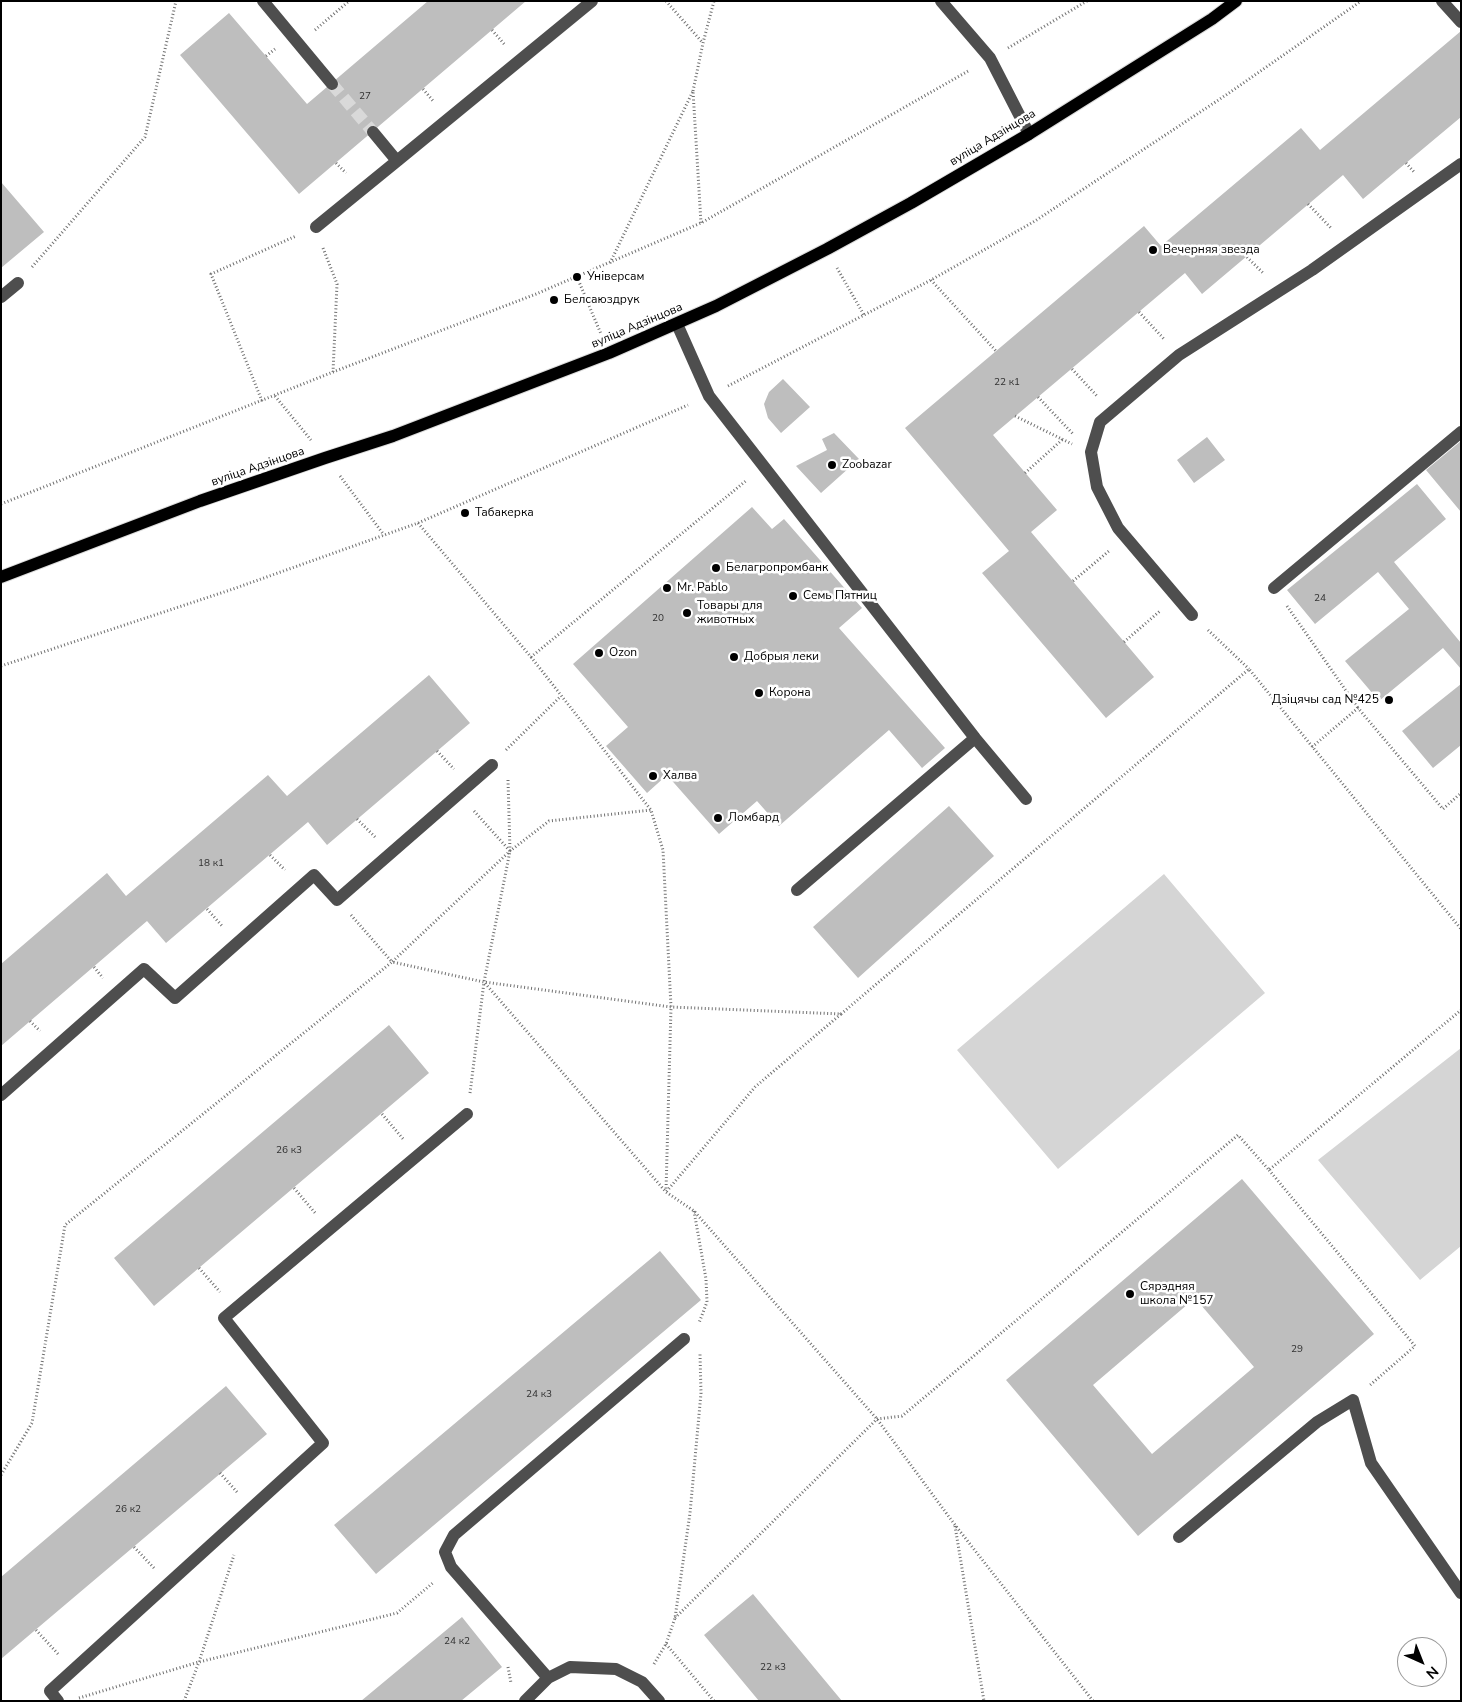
<!DOCTYPE html>
<html>
<head>
<meta charset="utf-8">
<style>
  body { margin:0 }
  #map { position:relative; width:1462px; height:1702px; overflow:hidden; background:#fff; font-family:"Nunito Sans",sans-serif }
  canvas { display:block }
  .frame { position:absolute; inset:0; border:2px solid #000; pointer-events:none }
  .north { position:absolute; left:1397px; top:1637px; width:50px; height:50px; box-sizing:border-box; background:#fff; border:1px solid #999; border-radius:50%; rotate:136deg; font-size:14px; font-weight:700; line-height:20px; text-align:center; color:#000 }
  .north::after { content:''; display:block; margin:auto; width:18px; height:22px; background:#000; clip-path:polygon(50% 0,100% 100%,50% 72%,0 100%) }
</style>
</head>
<body>
<div id="map">
<canvas width="1462" height="1702"></canvas>
<div class="frame"></div>
<div class="north">N</div>
</div>
<script>
const g = document.querySelector('canvas').getContext('2d');
g.lineJoin = 'round';
function fill(path, color) {
  g.fillStyle = color;
  g.fill(path, 'evenodd');
}
function shape(rows) {
  const path = new Path2D();
  for (const r of rows) {
    path.moveTo(r[0], r[1]);
    for (let i = 2; i < r.length; i += 2) path.lineTo(r[i], r[i + 1]);
  }
  return path;
}
function trace(path, color, width, dash) {
  g.strokeStyle = color;
  g.lineWidth = width;
  g.lineCap = dash ? 'butt' : 'round';
  g.setLineDash(dash || []);
  g.stroke(path);
}
function drawText(font, color, halo, rows, align = 'center') {
  g.font = font + ' "Nunito Sans",sans-serif';
  g.lineWidth = 5;
  g.setLineDash([]);
  g.textBaseline = 'middle';
  g.strokeStyle = halo;
  g.fillStyle = color;
  for (const [text, x, y, turn = 0] of rows) {
    g.save();
    g.translate(x, y);
    g.rotate((+turn || 0) * Math.PI / 180);
    g.textAlign = isNaN(turn) ? turn : align;
    if (halo) g.strokeText(text, 0, 0);
    g.fillText(text, 0, 0);
    g.restore();
  }
}
const green = shape([
  [1164,874,1265,993,1058,1169,957,1050],
  [1461,1048,1461,1246,1420,1280,1318,1160]
]);
const building = shape([
  [428,1,526,1,299,194,180,55,229,13,307,104],
  [1461,31,1461,117,1363,199,1343,175,1202,294,1185,273,993,435,1057,510,1031,532,1154,677,1106,718,982,573,1009,551,905,428,1144,226,1161,246,1301,128,1320,150],
  [1,182,44,232,1,268],
  [783,379,810,407,781,433,768,418,764,404,769,392],
  [834,433,859,459,821,493,796,466,827,450,822,439],
  [1207,437,1225,460,1194,483,1177,460],
  [1461,441,1461,512,1426,470],
  [1417,484,1446,519,1394,562,1461,643,1461,669,1443,648,1379,701,1345,661,1409,609,1378,572,1315,624,1287,590],
  [752,507,772,529,784,519,862,608,839,628,945,748,922,768,889,730,779,826,757,801,719,834,667,775,647,793,606,746,628,727,573,664],
  [429,675,470,723,327,845,308,822,166,943,147,921,1,1046,1,964,107,873,126,896,268,775,287,796],
  [1461,684,1461,745,1433,768,1402,731],
  [949,806,994,856,858,978,813,927],
  [389,1025,429,1073,154,1306,114,1258],
  [1242,1179,1374,1334,1138,1536,1006,1380],
  [1195,1298,1254,1367,1152,1454,1093,1385],
  [660,1251,701,1300,376,1574,334,1525],
  [226,1386,267,1434,1,1659,1,1577],
  [753,1594,842,1701,759,1701,704,1635],
  [462,1617,502,1667,461,1701,361,1701]
]);
const minorTunnel = shape([
  [332,84,373,132]
]);
const path = shape([
  [666,1,702,42],
  [315,30,349,1],
  [492,30,505,45],
  [1008,48,1087,1],
  [266,56,275,49],
  [423,89,434,102],
  [693,91,703,43,714,1],
  [336,163,346,173],
  [1406,163,1414,172],
  [1308,204,1332,229],
  [323,248,337,284,333,372],
  [1247,257,1264,274],
  [610,263,693,91,701,223],
  [32,267,145,137,176,1],
  [837,268,864,315],
  [577,277,601,334],
  [931,280,996,351],
  [1139,312,1164,339],
  [1072,369,1097,396],
  [728,386,931,280,1035,221,1226,95,1361,1],
  [275,396,311,440],
  [1038,397,1074,435],
  [262,401,211,274,296,236],
  [1015,416,1072,444],
  [1025,473,1063,439],
  [340,476,384,535],
  [1,504,333,372,536,294,680,232,701,223,970,70],
  [418,523,531,657,747,480],
  [1073,581,1109,551],
  [1287,606,1358,708],
  [1208,630,1249,669],
  [1124,642,1160,611],
  [531,657,651,810,663,850,671,1007,666,1191],
  [1,666,233,589,418,523,688,405],
  [1312,747,1358,708,1443,809,1461,793],
  [506,750,561,696],
  [437,751,454,769],
  [508,780,510,851],
  [474,811,510,851,484,982,666,1192,694,1211,877,1419,955,1525,1093,1701],
  [357,819,376,838],
  [270,855,285,870],
  [207,909,223,927],
  [351,915,392,962,510,851,549,821,651,810],
  [94,967,103,978],
  [841,1014,1249,669,1461,929],
  [30,1021,40,1031],
  [470,1093,484,982],
  [382,1114,404,1140],
  [1269,1170,1415,1346,1369,1386],
  [294,1188,316,1214],
  [694,1211,706,1279,707,1302,699,1323],
  [199,1268,220,1292],
  [220,1473,237,1492],
  [1,1475,32,1423,65,1225,392,962,484,982,671,1007,841,1014,755,1087,666,1192],
  [955,1526,984,1701],
  [134,1547,154,1568],
  [675,1618,877,1419,902,1416,1238,1135,1269,1170,1461,1010],
  [36,1630,59,1655],
  [666,1644,714,1701],
  [654,1664,666,1644,675,1618,690,1513,701,1393,700,1354],
  [508,1667,511,1683],
  [79,1698,199,1662,397,1613,434,1582],
  [184,1701,199,1662,234,1555]
]);
const minor = shape([
  [263,1,332,84],
  [941,1,990,58,1029,134],
  [1442,1,1461,22],
  [373,132,397,161,592,1],
  [316,227,397,161],
  [1,297,18,283],
  [677,324,709,396,975,738,797,890],
  [1274,588,1461,432],
  [1192,615,1118,528,1097,487,1091,452,1100,422,1179,355,1312,270,1461,164],
  [975,738,1026,799],
  [1,1095,144,969,175,998,314,875,337,900,492,765],
  [1179,1537,1317,1422,1353,1400,1371,1463,1461,1593],
  [548,1678,570,1667,616,1669,642,1682,659,1701],
  [58,1701,50,1691,323,1443,224,1318,467,1114],
  [525,1701,548,1678,451,1567,445,1552,454,1535,684,1339]
]);
const major = shape([
  [1,577,200,501,325,458,393,436,609,353,716,306,827,249,911,203,1029,134,1212,19,1236,1]
]);
const markers = [
  [1153,250,5,"#000"],
  [577,277,5,"#000"],
  [554,300,5,"#000"],
  [832,465,5,"#000"],
  [465,513,5,"#000"],
  [716,568,5,"#000"],
  [667,588,5,"#000"],
  [793,596,5,"#000"],
  [687,613,5,"#000"],
  [599,653,5,"#000"],
  [734,657,5,"#000"],
  [759,693,5,"#000"],
  [1389,700,5,"#000"],
  [653,776,5,"#000"],
  [718,818,5,"#000"],
  [1130,1294,5,"#000"]
];
const numberNames = [
  ["27",365,97],
  ["22 к1",1007,383],
  ["24",1320,599],
  ["20",658,619],
  ["18 к1",211,864],
  ["26 к3",289,1151],
  ["29",1297,1350],
  ["24 к3",539,1395],
  ["26 к2",128,1510],
  ["24 к2",457,1642],
  ["22 к3",773,1668]
];
const streetNames = [
  ["вуліца Адзінцова",993,138,-31],
  ["вуліца Адзінцова",637,326,-23],
  ["вуліца Адзінцова",258,467,-19]
];
const poiNames = [
  ["Вечерняя звезда",1163,250],
  ["Універсам",587,277],
  ["Белсаюздрук",564,300],
  ["Zoobazar",842,465],
  ["Табакерка",475,513],
  ["Белагропромбанк",726,568],
  ["Mr. Pablo",677,588],
  ["Семь Пятниц",803,596],
  ["Товары для",697,606],
  ["животных",697,620],
  ["Ozon",609,653],
  ["Добрыя леки",744,657],
  ["Корона",769,693],
  ["Дзіцячы сад №425",1379,700,"right"],
  ["Халва",663,776],
  ["Ломбард",728,818],
  ["Сярэдняя",1140,1287],
  ["школа №157",1140,1301]
];
fill(green, '#d5d5d5');
fill(building, '#bebebe');
trace(minorTunnel, '#d9d9d9', 12, [12, 6]);
trace(major, '#dbdbdb', 14);
trace(path, '#707070', 3, [1, 2.5]);
trace(minor, '#4e4e4e', 12);
trace(major, '#000', 12);
for (const [x, y, r, color] of markers) {
  const dot = new Path2D();
  dot.arc(x, y, r, 0, 2 * Math.PI);
  g.fillStyle = color;
  g.fill(dot);
  trace(dot, '#fff', 2);
}
drawText('10px', '#303030', null, numberNames);
drawText('12px', '#000', '#fff', streetNames);
drawText('12px', '#000', '#fff', poiNames, 'left');
</script>
</body>
</html>
